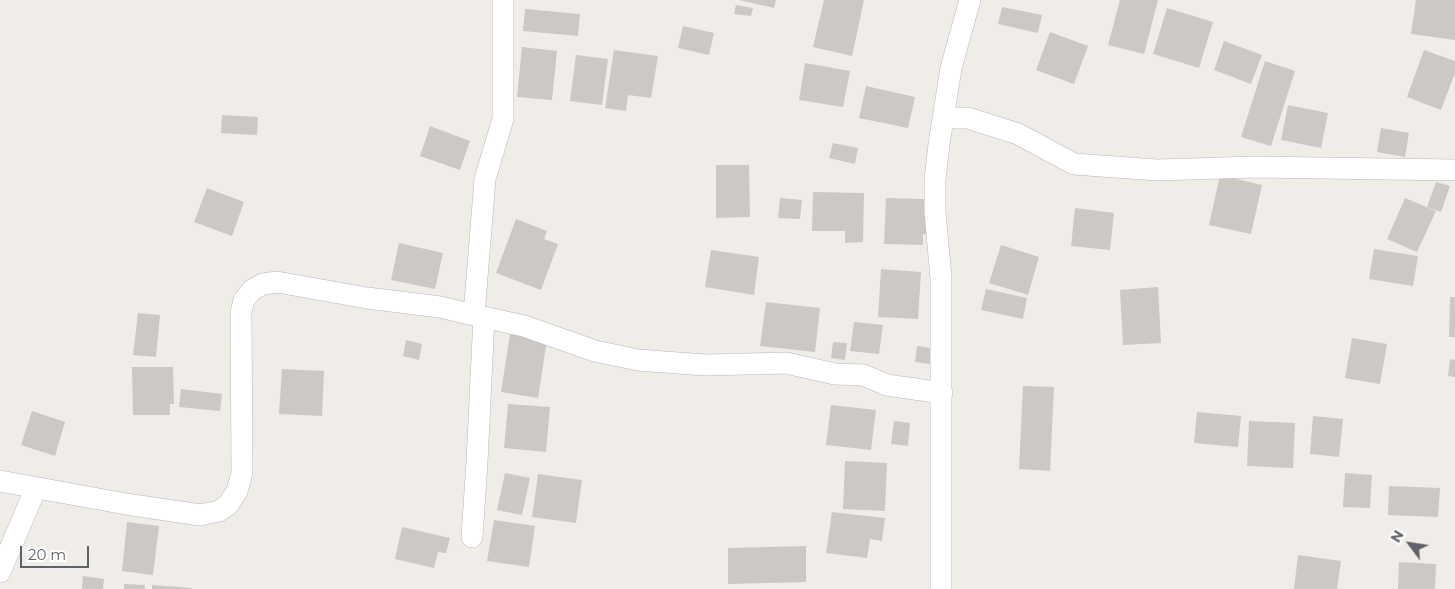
<!DOCTYPE html>
<html>
<head>
<meta charset="utf-8">
<style>
  body { margin:0 }
  #map { position:relative; width:1455px; height:589px; overflow:hidden; background:#f0ede8; font-family:Montserrat,sans-serif }
  canvas { display:block }
  .north { position:absolute; left:1385px; top:519px; width:50px; height:50px; -webkit-text-stroke:4px #fff; paint-order:stroke; rotate:301deg; font-size:14px; font-weight:700; line-height:20px; text-align:center; color:#5f6367 }
  .north::after { content:''; display:block; margin:auto; width:18px; height:22px; background:#5f6367; clip-path:polygon(50% 0,100% 100%,50% 72%,0 100%) }
  .scale { position:absolute; left:20px; top:546px; width:69px; height:22px; box-sizing:border-box; border:2px solid #5f6367; border-top:0; padding-left:6px; font-size:15px; line-height:18px; white-space:nowrap; color:#5f6367; -webkit-text-stroke:4px #fff; paint-order:stroke }
</style>
</head>
<body>
<div id="map">
<canvas width="1455" height="589"></canvas>
<div class="north">N</div>
<div class="scale">20 m</div>
</div>
<script>
const g = document.querySelector('canvas').getContext('2d');
g.lineJoin = 'round';
function fill(path, color) {
  g.fillStyle = color;
  g.fill(path, 'evenodd');
}
function shape(rows) {
  const path = new Path2D();
  for (const r of rows) {
    path.moveTo(r[0], r[1]);
    for (let i = 2; i < r.length; i += 2) path.lineTo(r[i], r[i + 1]);
  }
  return path;
}
function trace(path, color, width, dash) {
  g.strokeStyle = color;
  g.lineWidth = width;
  g.lineCap = dash ? 'butt' : 'round';
  g.setLineDash(dash || []);
  g.stroke(path);
}
const building = shape([
  [739,0,776,0,774,8],
  [824,0,864,0,852,56,813,47],
  [1120,0,1158,0,1144,54,1108,45],
  [1416,0,1455,0,1455,40,1411,34],
  [736,5,753,8,751,16,734,14],
  [1002,7,1042,15,1038,33,998,24],
  [1167,8,1213,22,1199,68,1153,54],
  [525,9,580,14,578,36,523,31],
  [683,26,714,33,709,55,678,48],
  [1050,32,1088,46,1074,84,1036,70],
  [1224,41,1262,55,1251,84,1214,70],
  [522,47,557,51,552,100,517,97],
  [614,50,658,56,651,98,628,95,626,111,605,108],
  [1424,50,1455,61,1455,73,1441,110,1407,97],
  [576,55,608,59,602,105,570,101],
  [1265,61,1295,71,1271,146,1241,137],
  [805,63,850,71,843,107,799,100],
  [866,86,915,97,908,128,859,118],
  [1288,105,1328,113,1321,148,1281,140],
  [222,115,258,117,257,135,221,133],
  [430,126,470,141,460,170,420,156],
  [1381,128,1409,133,1405,157,1377,152],
  [833,143,858,148,855,164,829,158],
  [716,165,749,165,750,217,716,218],
  [1220,175,1262,185,1251,234,1209,225],
  [1436,182,1450,186,1441,212,1427,207],
  [207,188,244,202,232,236,194,222],
  [813,192,864,193,863,242,845,243,845,231,812,231],
  [780,198,802,200,800,219,778,218],
  [886,198,924,199,924,215,932,215,931,235,923,234,923,245,884,244],
  [1405,198,1436,211,1417,252,1387,239],
  [1075,208,1114,213,1110,250,1071,246],
  [516,219,547,231,544,239,558,244,541,290,496,273],
  [399,243,443,253,435,289,391,280],
  [1001,245,1039,257,1028,295,989,283],
  [1374,249,1418,256,1413,286,1369,279],
  [711,250,759,257,754,295,705,287],
  [881,269,921,272,918,319,878,317],
  [1158,287,1161,343,1123,345,1120,290],
  [986,289,1027,298,1023,319,981,310],
  [1450,297,1455,297,1455,337,1449,337],
  [766,302,820,308,815,352,760,346],
  [138,313,160,315,156,357,133,355],
  [854,322,883,325,879,354,850,351],
  [510,334,547,340,538,398,501,392],
  [1352,338,1387,344,1380,384,1345,378],
  [406,340,422,344,419,360,403,356],
  [833,342,847,343,845,360,831,358],
  [917,346,932,348,930,364,915,362],
  [1450,359,1455,360,1455,377,1448,376],
  [132,367,173,367,174,404,170,404,170,415,133,415],
  [282,369,324,371,322,416,279,414],
  [1023,386,1054,387,1050,471,1019,469],
  [181,389,222,394,220,411,179,407],
  [508,404,550,407,546,452,504,448],
  [831,405,876,410,871,450,826,445],
  [32,411,65,422,55,456,21,445],
  [1197,412,1241,416,1238,447,1194,443],
  [1313,416,1343,419,1339,457,1310,454],
  [894,421,910,423,908,446,891,444],
  [1249,421,1295,423,1293,468,1247,466],
  [845,461,887,463,885,511,843,509],
  [505,473,530,478,522,515,497,510],
  [1345,473,1372,475,1370,508,1343,507],
  [538,474,582,480,576,523,532,517],
  [1389,486,1440,488,1438,517,1388,515],
  [832,512,885,518,882,541,870,539,867,558,826,553],
  [494,520,535,526,529,567,487,561],
  [127,522,159,526,153,575,122,571],
  [402,527,450,538,446,553,438,552,434,568,395,559],
  [806,546,806,582,728,584,728,548],
  [1298,555,1341,561,1337,589,1294,589],
  [1399,562,1436,564,1435,589,1398,589],
  [83,576,104,579,103,589,82,589],
  [124,584,145,585,145,589,124,589],
  [152,585,192,588,192,589,152,589]
]);
const street = shape([
  [943,118,968,118,1018,134,1074,164,1157,170,1255,167,1455,170],
  [474,315,485,179,503,119,503,0],
  [0,481,126,504,200,515,219,511,228,505,237,491,242,473,241,312,244,300,252,290,263,284,277,282,367,298,440,307,474,315,524,326,595,351,638,360,705,365,786,363,835,374,863,375,887,385,942,393],
  [472,537,477,462,484,317],
  [0,572,36,488],
  [941,589,941,278,935,212,935,180,939,144,951,68,970,0]
]);
fill(building, '#ccc8c4');
trace(street, '#b5b8bb', 22);
trace(street, '#fff', 21);
</script>
</body>
</html>
